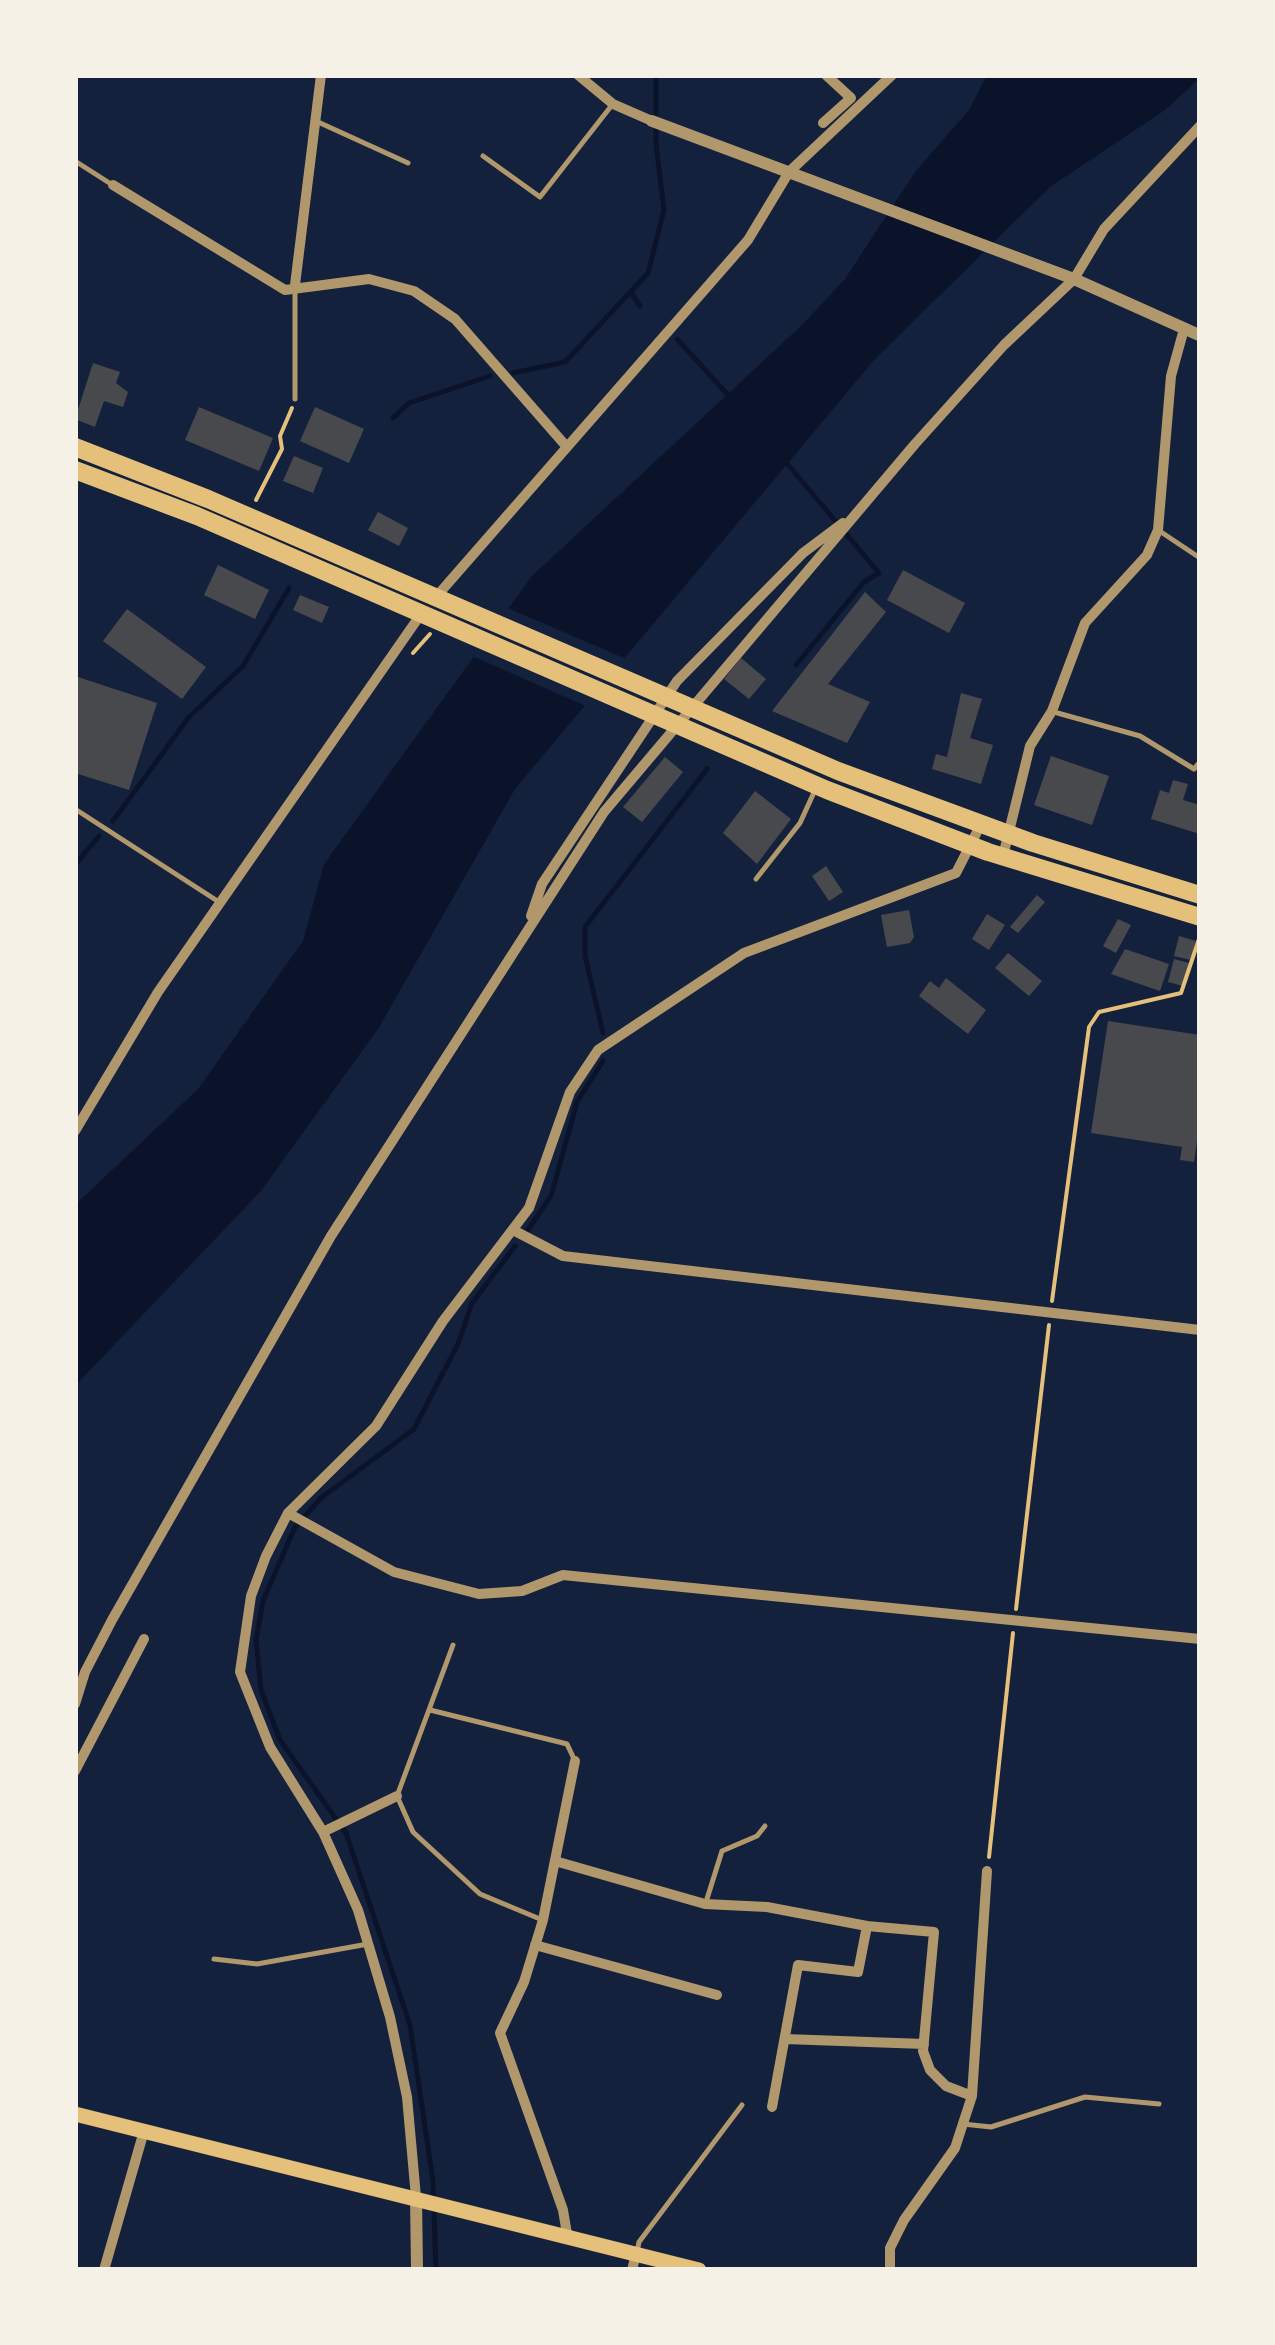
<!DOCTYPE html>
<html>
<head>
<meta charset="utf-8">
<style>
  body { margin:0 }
  #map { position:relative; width:1275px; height:2345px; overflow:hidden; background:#14213d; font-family:"IBM Plex Sans",sans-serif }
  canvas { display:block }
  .frame { position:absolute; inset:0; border:78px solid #f6f1e7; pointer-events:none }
</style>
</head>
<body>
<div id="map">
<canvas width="1275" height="2345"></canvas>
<div class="frame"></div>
</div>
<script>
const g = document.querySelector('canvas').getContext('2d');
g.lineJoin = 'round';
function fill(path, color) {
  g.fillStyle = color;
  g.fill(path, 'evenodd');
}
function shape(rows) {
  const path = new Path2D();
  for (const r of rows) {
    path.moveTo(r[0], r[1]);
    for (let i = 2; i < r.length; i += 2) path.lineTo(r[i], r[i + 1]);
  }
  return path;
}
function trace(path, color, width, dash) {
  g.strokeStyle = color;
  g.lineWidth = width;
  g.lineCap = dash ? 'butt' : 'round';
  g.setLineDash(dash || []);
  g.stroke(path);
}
const water = shape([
  [987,75,1200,78,1165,110,1050,187,875,359,515,789,378,1029,261,1191,75,1386,75,1205,198,1089,303,941,324,864,532,576,803,324,845,279,915,172,969,110]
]);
const pier = shape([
  [503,606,631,661,590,708,468,654]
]);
const stream = shape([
  [632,294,640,306],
  [677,339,729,396],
  [513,373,565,362,648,273,664,210,656,144,656,75],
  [393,418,409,403,490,376],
  [785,461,879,573,864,582,796,665],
  [113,821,189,717,243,666,289,588],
  [75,865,99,836],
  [603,1033,585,956,585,927,707,769],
  [528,1230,551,1196,577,1102,603,1061],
  [436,2270,433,2181,410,2025,346,1833,280,1740,261,1690,256,1640,263,1601,295,1527,321,1498,414,1429,458,1344,472,1303,515,1246]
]);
const building = shape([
  [93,363,120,372,116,383,128,392,123,407,104,401,95,427,75,419],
  [199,407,273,438,259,471,185,440],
  [315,407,364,429,349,463,300,441],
  [294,456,323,468,313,493,283,481],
  [378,512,408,528,399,546,368,530],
  [218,565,269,590,255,619,204,595],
  [903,570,965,603,949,633,887,600],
  [865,592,886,612,828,684,870,702,847,743,772,711],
  [300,595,329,607,322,623,293,610],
  [127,609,206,667,182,699,103,641],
  [741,658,766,679,749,699,724,679],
  [75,676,157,703,129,790,75,773],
  [961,693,982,699,970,738,993,745,981,784,932,769,936,754,947,757],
  [1051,756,1109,776,1092,825,1034,805],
  [665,757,683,772,642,822,623,807],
  [1173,780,1188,784,1183,800,1200,805,1200,834,1151,819,1160,790,1169,793],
  [755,791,791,819,757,864,723,833],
  [826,866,843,892,829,901,812,876],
  [1037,895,1045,902,1018,933,1010,927],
  [909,910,914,937,910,943,887,947,881,915],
  [987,914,1005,925,989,950,972,939],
  [1118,919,1131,925,1116,953,1103,946],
  [1179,936,1196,941,1191,960,1174,956],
  [1125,949,1169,964,1160,991,1111,974],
  [1008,953,1042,981,1029,996,995,968],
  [1174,959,1189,963,1183,986,1168,982],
  [946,978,986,1010,968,1034,919,996,930,981,939,988],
  [1108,1021,1200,1035,1200,1120,1194,1162,1180,1160,1182,1147,1091,1133]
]);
const path = shape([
  [256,500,282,449,280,436,292,408],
  [413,653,430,634],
  [1052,1301,1089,1027,1099,1012,1181,993,1200,936],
  [1016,1609,1049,1325],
  [989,1857,1013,1633]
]);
const service = shape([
  [318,122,408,163],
  [483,156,540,197,612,105],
  [75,161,111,184],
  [295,288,295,399],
  [1158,530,1200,558],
  [1054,712,1140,736,1194,769,1200,762],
  [75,809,219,902],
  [756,879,800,823,816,788],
  [453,1645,397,1796,413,1832,480,1894,540,1919],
  [430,1710,567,1744,575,1761],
  [706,1902,722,1851,757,1836,765,1826],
  [214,1959,257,1964,368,1944],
  [963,2124,991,2127,1085,2097,1159,2104],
  [637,2252,639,2242,742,2105]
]);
const minor = shape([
  [578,75,613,104,652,121],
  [823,123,851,98,826,75],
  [113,185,285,290,369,279,414,291,455,319,566,446],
  [295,285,321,75],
  [436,597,748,240,789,172,892,75],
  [1003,856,1030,746,1052,711,1085,623,1147,555,1158,530,1171,376,1184,329],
  [531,916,542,884,677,681,803,553,843,523],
  [75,1131,158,992,421,614],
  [513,1230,563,1256,1200,1330],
  [288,1513,394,1572,479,1594,522,1591,563,1575,1200,1639],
  [75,1704,85,1672,112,1620,331,1236,604,812,915,444,1004,345,1074,279,1104,229,1200,126],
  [75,1771,144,1639],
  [323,1832,397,1796],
  [555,1861,705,1904,767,1907,867,1926,934,1932,923,2051,930,2070,946,2086,972,2096],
  [535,1945,717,1995],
  [785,2039,924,2044],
  [772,2107,798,1965,858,1972,867,1926],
  [416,2197,407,2097,390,2017,358,1910,323,1832,270,1747,240,1672,251,1596,266,1556,288,1513,376,1426,443,1321,529,1208,570,1092,598,1050,744,953,956,873,981,824],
  [567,2234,563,2210,500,2033,524,1982,543,1920,575,1761],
  [104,2270,144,2131],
  [632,2270,636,2254],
  [890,2270,890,2248,904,2220,955,2148,972,2096,987,1871]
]);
const tertiary = shape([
  [652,121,1074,279,1199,335],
  [416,2197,417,2270]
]);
const secondary = shape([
  [75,2114,699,2270]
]);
const trunk = shape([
  [75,447,208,499,838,771,1033,843,1200,895],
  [75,470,197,516,827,790,988,852,1200,917]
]);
fill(water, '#0b132b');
fill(pier, '#14213d');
trace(stream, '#0b132b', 5);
fill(building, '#48494c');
trace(path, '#e5c07b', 4);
trace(service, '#b1986c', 5);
trace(minor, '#b1986c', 10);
trace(tertiary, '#b1986c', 12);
trace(secondary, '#e5c07b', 15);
trace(trunk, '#e5c07b', 18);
</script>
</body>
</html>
